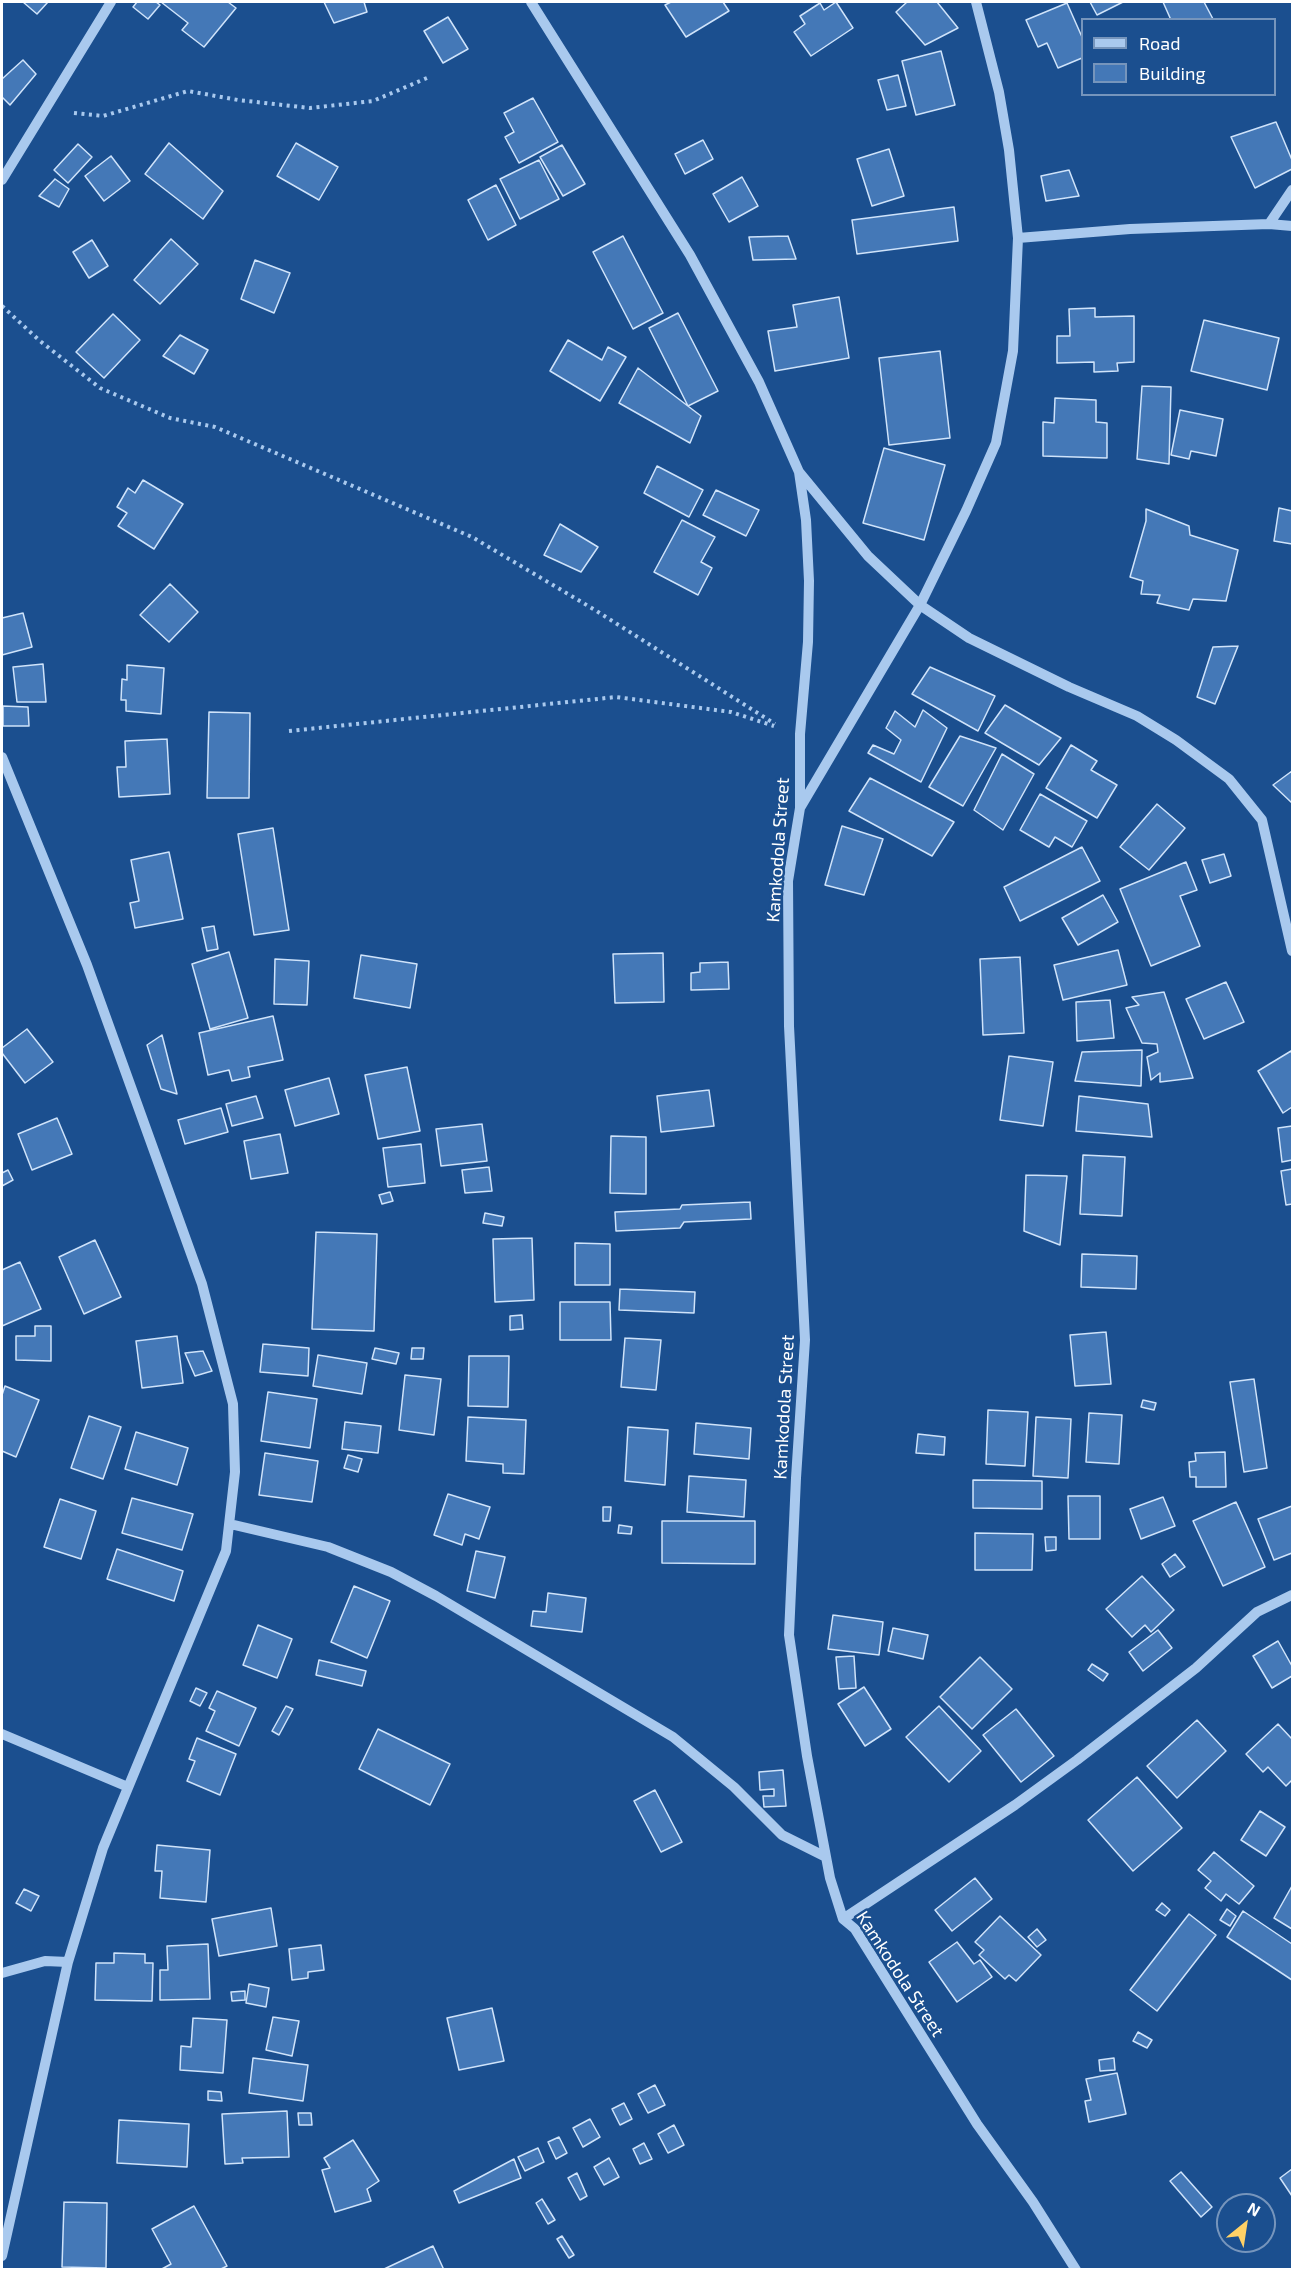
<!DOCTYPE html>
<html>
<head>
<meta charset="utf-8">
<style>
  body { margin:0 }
  #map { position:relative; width:1294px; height:2271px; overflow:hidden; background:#1b4f8f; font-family:"Exo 2",sans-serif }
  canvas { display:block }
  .frame { position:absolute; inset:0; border:3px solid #fff; pointer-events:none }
  .legend { position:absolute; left:1081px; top:18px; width:195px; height:78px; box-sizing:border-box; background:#1b4f8f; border:2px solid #7695bc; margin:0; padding:8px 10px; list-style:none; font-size:18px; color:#fff }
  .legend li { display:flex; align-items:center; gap:12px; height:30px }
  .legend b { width:30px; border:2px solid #7695bc }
  .north { position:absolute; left:1216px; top:2193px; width:60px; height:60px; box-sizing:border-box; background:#1b4f8f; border:2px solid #7695bc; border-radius:50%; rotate:30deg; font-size:16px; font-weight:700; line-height:24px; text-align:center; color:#fff }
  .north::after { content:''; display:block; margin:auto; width:21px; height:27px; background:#ffd166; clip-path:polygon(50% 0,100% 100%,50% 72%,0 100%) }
</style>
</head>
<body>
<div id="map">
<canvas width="1294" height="2271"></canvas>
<div class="frame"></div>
<ul class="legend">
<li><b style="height:8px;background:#a9c9ee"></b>Road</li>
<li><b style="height:16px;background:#4478b7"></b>Building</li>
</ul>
<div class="north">N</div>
</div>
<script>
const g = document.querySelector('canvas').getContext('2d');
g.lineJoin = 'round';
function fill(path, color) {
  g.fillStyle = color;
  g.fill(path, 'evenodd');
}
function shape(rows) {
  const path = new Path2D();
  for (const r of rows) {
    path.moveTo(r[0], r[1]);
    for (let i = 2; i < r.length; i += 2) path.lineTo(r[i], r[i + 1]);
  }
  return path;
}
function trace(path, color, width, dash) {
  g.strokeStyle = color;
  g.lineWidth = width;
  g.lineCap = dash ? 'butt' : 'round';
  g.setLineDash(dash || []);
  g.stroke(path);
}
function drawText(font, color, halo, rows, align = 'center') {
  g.font = font + ' "Exo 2",sans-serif';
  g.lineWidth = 5;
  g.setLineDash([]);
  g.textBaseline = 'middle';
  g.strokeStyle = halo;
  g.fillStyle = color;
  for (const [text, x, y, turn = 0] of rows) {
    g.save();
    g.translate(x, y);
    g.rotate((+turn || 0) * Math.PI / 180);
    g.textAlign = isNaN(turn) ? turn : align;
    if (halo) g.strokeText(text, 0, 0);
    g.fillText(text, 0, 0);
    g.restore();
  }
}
const building = shape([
  [23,2,48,2,37,14,23,2],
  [137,2,156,2,160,5,148,19,133,7,137,2],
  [161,2,228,2,236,8,204,47,182,30,188,23,161,2],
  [324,2,364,2,367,12,334,23,324,2],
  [671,2,723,2,729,11,686,37,665,5,671,2],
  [836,2,853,28,811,56,794,32,805,24,800,16,820,3,824,10,836,2],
  [907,2,937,2,958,28,925,45,896,12,907,2],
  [1090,2,1123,2,1097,15,1090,2],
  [1163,2,1204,2,1213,19,1171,20,1163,2],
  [1067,3,1082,37,1082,58,1058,68,1047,43,1038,47,1026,20,1067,3],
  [448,17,468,49,443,63,424,31,448,17],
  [941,51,955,105,916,115,902,61,941,51],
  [23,60,36,74,10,105,2,97,2,79,23,60],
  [898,75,906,106,887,110,878,80,898,75],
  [533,98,558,142,519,163,505,137,514,132,504,113,533,98],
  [1276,122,1292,160,1292,169,1255,188,1231,137,1276,122],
  [703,140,713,159,685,174,675,154,703,140],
  [169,143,223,191,203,219,145,174,169,143],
  [296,143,338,167,319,200,277,176,296,143],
  [78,144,92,157,68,183,54,170,78,144],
  [562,145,585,184,563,196,540,157,562,145],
  [889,149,904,196,872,206,857,159,889,149],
  [111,156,130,181,104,201,85,176,111,156],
  [539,160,559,199,520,219,500,179,539,160],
  [1069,170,1079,196,1046,201,1041,176,1069,170],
  [742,177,758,206,729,222,713,194,742,177],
  [55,179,69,189,59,207,39,196,55,179],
  [496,185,516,225,488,240,468,200,496,185],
  [954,207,958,241,857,254,852,220,954,207],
  [623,236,663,313,633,329,593,252,623,236],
  [788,236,796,259,753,260,749,237,788,236],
  [171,239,198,264,160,304,134,280,171,239],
  [92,240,108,266,89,278,73,252,92,240],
  [255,260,290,273,274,313,241,299,255,260],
  [839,297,849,358,775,371,768,331,797,327,793,305,839,297],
  [1095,308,1095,317,1134,316,1134,362,1117,363,1118,371,1094,372,1094,362,1057,363,1057,336,1070,336,1069,309,1095,308],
  [678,313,718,391,688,406,649,328,678,313],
  [113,314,140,340,104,378,76,352,113,314],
  [1204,320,1279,338,1267,390,1191,371,1204,320],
  [180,335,208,350,194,374,163,356,180,335],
  [568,340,602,360,608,347,626,357,600,401,550,371,568,340],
  [940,351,950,438,889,445,879,358,940,351],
  [638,368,701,416,690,443,619,403,638,368],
  [1142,386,1171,387,1169,464,1137,459,1142,386],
  [1055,398,1096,400,1096,422,1107,423,1107,458,1043,456,1043,422,1054,423,1055,398],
  [1180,410,1223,419,1216,456,1191,451,1189,459,1171,455,1180,410],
  [884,448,945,465,924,540,863,523,884,448],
  [657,466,703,490,689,517,644,493,657,466],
  [143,480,183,504,154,549,118,526,127,513,117,507,128,488,135,493,143,480],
  [716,490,759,510,746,536,703,515,716,490],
  [1279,508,1292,511,1292,544,1274,541,1279,508],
  [1146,509,1189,526,1190,535,1238,550,1226,601,1193,599,1189,610,1157,603,1160,595,1141,594,1143,581,1130,577,1146,521,1146,509],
  [682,520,715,537,701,562,712,568,698,595,654,572,682,520],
  [560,524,598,547,581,572,544,555,560,524],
  [170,584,198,612,169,642,140,615,170,584],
  [23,613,32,647,2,655,2,618,23,613],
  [1238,646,1215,704,1197,697,1213,647,1238,646],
  [43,664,46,702,17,702,13,667,43,664],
  [127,665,164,668,161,714,126,711,126,700,121,700,122,679,127,680,127,665],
  [930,667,995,696,978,731,912,694,930,667],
  [1005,705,1061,738,1039,765,985,733,1005,705],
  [3,706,28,707,29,726,3,726,3,706],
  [923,710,947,728,921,782,868,753,873,745,894,754,901,740,886,728,895,711,915,727,923,710],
  [209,712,250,713,249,798,207,798,209,712],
  [960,736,996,748,963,806,929,787,960,736],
  [167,739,170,794,119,797,117,767,126,767,125,741,167,739],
  [1071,745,1097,761,1091,770,1117,785,1097,818,1046,788,1071,745],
  [1002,754,1034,774,1003,830,974,810,1002,754],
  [1292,771,1292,803,1273,785,1292,771],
  [870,778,954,822,932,856,849,811,870,778],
  [1040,794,1087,821,1072,847,1055,837,1049,847,1020,830,1040,794],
  [1157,804,1185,828,1149,870,1120,847,1157,804],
  [842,826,883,839,864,895,825,885,842,826],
  [273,828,289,930,254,935,238,834,273,828],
  [1082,847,1100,881,1020,921,1004,887,1082,847],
  [169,852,183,919,135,928,130,903,139,901,131,860,169,852],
  [1224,854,1231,876,1210,883,1202,860,1224,854],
  [1186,862,1197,890,1180,896,1200,946,1151,966,1120,889,1186,862],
  [1103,895,1118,922,1078,945,1062,918,1103,895],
  [214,926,218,949,207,951,202,928,214,926],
  [1118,950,1127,985,1063,1000,1054,965,1118,950],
  [229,952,248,1018,210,1029,192,964,229,952],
  [663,953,664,1002,615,1003,613,954,663,953],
  [361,955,417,964,410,1008,354,998,361,955],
  [1020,957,1024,1033,983,1035,980,959,1020,957],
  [275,959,309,961,307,1005,274,1004,275,959],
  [728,962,729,989,691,990,691,973,700,972,700,963,728,962],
  [1226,982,1244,1022,1204,1039,1186,999,1226,982],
  [1164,992,1193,1078,1160,1082,1160,1073,1151,1080,1147,1057,1158,1052,1157,1044,1142,1043,1126,1008,1139,1005,1132,997,1164,992],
  [1110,1000,1114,1038,1077,1041,1076,1002,1110,1000],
  [273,1016,283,1060,248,1067,250,1077,232,1081,229,1070,208,1075,199,1033,273,1016],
  [27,1029,53,1062,25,1083,2,1053,2,1048,27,1029],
  [162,1035,177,1094,161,1089,147,1045,162,1035],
  [1142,1050,1141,1086,1075,1081,1082,1052,1142,1050],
  [1291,1051,1292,1054,1292,1107,1283,1113,1258,1071,1291,1051],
  [1009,1056,1053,1062,1043,1126,1000,1120,1009,1056],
  [407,1067,420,1131,378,1139,365,1075,407,1067],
  [329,1078,339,1114,295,1126,285,1090,329,1078],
  [709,1090,714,1126,661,1132,657,1096,709,1090],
  [256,1096,263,1118,232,1126,226,1104,256,1096],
  [1079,1096,1148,1104,1152,1137,1076,1131,1079,1096],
  [221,1108,228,1132,185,1144,178,1120,221,1108],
  [57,1118,72,1154,32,1170,18,1134,57,1118],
  [482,1124,487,1161,441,1166,436,1129,482,1124],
  [1292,1126,1292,1160,1282,1162,1278,1128,1292,1126],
  [280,1134,288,1173,251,1179,244,1141,280,1134],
  [611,1136,646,1137,646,1194,610,1193,611,1136],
  [421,1144,425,1183,388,1187,383,1148,421,1144],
  [1083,1155,1125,1157,1122,1216,1080,1214,1083,1155],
  [489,1167,492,1191,465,1193,462,1170,489,1167],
  [1292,1169,1292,1204,1286,1205,1281,1171,1292,1169],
  [8,1170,13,1180,2,1186,2,1173,8,1170],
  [1026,1175,1067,1176,1060,1245,1024,1231,1026,1175],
  [390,1192,393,1201,382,1204,379,1195,390,1192],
  [750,1202,751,1219,684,1222,680,1228,616,1231,615,1212,680,1209,682,1205,750,1202],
  [485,1213,504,1217,502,1226,483,1223,485,1213],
  [316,1232,377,1234,374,1331,312,1329,316,1232],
  [532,1238,534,1300,495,1302,493,1239,532,1238],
  [95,1240,121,1297,84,1314,59,1257,95,1240],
  [575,1243,610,1244,610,1285,575,1285,575,1243],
  [1082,1254,1137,1256,1136,1289,1081,1287,1082,1254],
  [20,1262,41,1309,2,1326,2,1270,20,1262],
  [620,1289,695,1292,694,1313,619,1310,620,1289],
  [560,1302,610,1302,611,1340,560,1340,560,1302],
  [522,1315,523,1329,510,1330,510,1316,522,1315],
  [35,1326,51,1326,51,1361,16,1360,16,1336,35,1336,35,1326],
  [1106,1332,1111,1384,1075,1386,1070,1335,1106,1332],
  [177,1336,183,1383,142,1388,136,1341,177,1336],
  [625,1338,661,1340,656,1390,621,1387,625,1338],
  [263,1344,309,1348,308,1376,260,1372,263,1344],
  [375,1348,399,1353,396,1364,372,1359,375,1348],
  [412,1348,424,1348,423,1359,411,1359,412,1348],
  [203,1351,212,1371,195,1376,185,1353,203,1351],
  [318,1355,367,1363,362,1394,313,1386,318,1355],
  [469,1356,509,1356,508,1407,468,1406,469,1356],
  [405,1375,441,1379,434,1435,399,1430,405,1375],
  [1254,1379,1267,1468,1244,1472,1230,1382,1254,1379],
  [5,1386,39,1400,16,1457,2,1451,2,1395,5,1386],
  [268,1392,317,1399,310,1448,261,1441,268,1392],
  [1143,1400,1156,1403,1154,1410,1141,1407,1143,1400],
  [988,1410,1028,1412,1025,1466,986,1464,988,1410],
  [1089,1413,1122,1415,1119,1464,1086,1462,1089,1413],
  [89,1416,121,1427,103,1479,71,1468,89,1416],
  [468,1417,526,1420,524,1474,503,1473,503,1464,466,1461,468,1417],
  [1036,1417,1071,1419,1068,1478,1033,1476,1036,1417],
  [345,1422,381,1426,378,1453,342,1449,345,1422],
  [696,1423,751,1428,749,1459,694,1454,696,1423],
  [628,1427,668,1430,665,1485,625,1481,628,1427],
  [136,1432,188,1448,177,1485,125,1469,136,1432],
  [918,1434,945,1437,944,1455,916,1453,918,1434],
  [1225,1452,1226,1487,1196,1487,1196,1477,1190,1477,1189,1462,1196,1461,1195,1453,1225,1452],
  [265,1453,318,1461,312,1502,259,1495,265,1453],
  [348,1455,362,1459,358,1472,344,1468,348,1455],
  [689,1476,746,1480,744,1517,687,1512,689,1476],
  [973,1480,1042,1481,1042,1509,973,1508,973,1480],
  [448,1494,490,1507,479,1539,465,1534,462,1545,434,1535,448,1494],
  [1068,1496,1100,1496,1100,1539,1069,1539,1068,1496],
  [1163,1497,1175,1526,1141,1539,1130,1509,1163,1497],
  [132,1498,193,1514,182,1550,122,1533,132,1498],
  [60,1499,96,1511,81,1559,44,1547,60,1499],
  [1236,1502,1265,1567,1223,1586,1193,1521,1236,1502],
  [1292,1506,1292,1553,1274,1560,1258,1519,1292,1506],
  [603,1507,611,1507,610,1521,603,1521,603,1507],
  [662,1521,755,1521,755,1564,662,1563,662,1521],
  [619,1525,632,1527,631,1534,618,1533,619,1525],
  [975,1533,1033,1534,1032,1570,975,1570,975,1533],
  [1045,1537,1056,1537,1056,1550,1046,1551,1045,1537],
  [117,1549,183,1571,174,1601,107,1579,117,1549],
  [476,1551,505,1557,495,1598,467,1591,476,1551],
  [1175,1554,1185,1567,1170,1577,1162,1564,1175,1554],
  [1142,1576,1174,1610,1151,1632,1145,1625,1132,1637,1106,1609,1142,1576],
  [354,1586,390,1601,367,1658,331,1642,354,1586],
  [548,1593,586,1598,582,1632,531,1626,533,1611,546,1612,548,1593],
  [833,1615,883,1622,879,1655,828,1649,833,1615],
  [258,1625,292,1639,277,1678,243,1665,258,1625],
  [893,1628,928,1635,923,1659,888,1651,893,1628],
  [1158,1630,1172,1648,1143,1671,1129,1652,1158,1630],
  [1278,1641,1292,1666,1292,1676,1272,1688,1253,1656,1278,1641],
  [854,1656,856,1688,839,1689,836,1657,854,1656],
  [980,1657,1012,1689,972,1729,940,1697,980,1657],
  [319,1660,366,1671,362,1686,316,1675,319,1660],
  [1092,1664,1108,1674,1103,1681,1088,1670,1092,1664],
  [864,1687,891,1729,865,1746,838,1704,864,1687],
  [196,1688,207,1693,200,1706,190,1701,196,1688],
  [217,1691,256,1708,239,1746,206,1731,215,1711,209,1708,217,1691],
  [286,1706,293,1709,279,1735,272,1731,286,1706],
  [939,1706,981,1751,949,1782,906,1737,939,1706],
  [1016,1709,1054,1756,1021,1782,983,1735,1016,1709],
  [1197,1720,1226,1751,1177,1798,1147,1766,1197,1720],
  [1278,1724,1292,1739,1292,1780,1286,1786,1268,1767,1263,1772,1246,1754,1278,1724],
  [378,1729,450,1764,430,1805,359,1769,378,1729],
  [197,1738,236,1754,220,1795,187,1781,195,1761,189,1759,197,1738],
  [783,1770,786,1806,764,1807,763,1796,774,1796,774,1789,760,1790,759,1772,783,1770],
  [1137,1777,1182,1828,1133,1871,1088,1820,1137,1777],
  [655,1790,682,1842,661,1852,634,1801,655,1790],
  [1260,1811,1285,1827,1266,1856,1241,1840,1260,1811],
  [157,1845,210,1850,206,1902,160,1898,162,1871,155,1871,157,1845],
  [1214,1852,1254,1886,1239,1904,1226,1894,1221,1901,1205,1888,1211,1881,1198,1870,1214,1852],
  [975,1878,992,1899,952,1931,935,1910,975,1878],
  [1292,1886,1292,1929,1274,1918,1292,1886],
  [24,1889,39,1896,31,1911,16,1903,24,1889],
  [1162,1903,1170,1910,1165,1916,1156,1910,1162,1903],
  [271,1908,277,1946,219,1956,212,1919,271,1908],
  [1227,1909,1236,1916,1230,1926,1220,1920,1227,1909],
  [1243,1911,1292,1944,1292,1980,1227,1937,1243,1911],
  [1189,1914,1216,1935,1157,2011,1130,1990,1189,1914],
  [1000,1916,1041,1955,1016,1981,1009,1975,1005,1979,979,1955,984,1950,975,1942,1000,1916],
  [1037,1929,1046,1940,1037,1947,1028,1937,1037,1929],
  [957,1942,974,1964,980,1960,992,1977,957,2002,929,1962,957,1942],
  [208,1944,210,1999,160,2000,160,1970,168,1970,167,1946,208,1944],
  [321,1945,324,1970,308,1972,308,1978,292,1980,289,1949,321,1945],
  [114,1953,145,1954,145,1963,153,1963,152,2001,95,2000,96,1963,114,1963,114,1953],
  [249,1984,269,1988,266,2007,246,2003,249,1984],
  [245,1991,245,2000,232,2001,231,1992,245,1991],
  [492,2008,504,2061,459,2070,447,2018,492,2008],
  [273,2017,299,2021,292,2056,266,2050,273,2017],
  [193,2018,227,2020,223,2073,180,2070,181,2046,191,2047,193,2018],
  [1138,2032,1152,2040,1147,2048,1133,2041,1138,2032],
  [253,2058,308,2065,303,2101,249,2093,253,2058],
  [1114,2058,1115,2070,1100,2071,1099,2060,1114,2058],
  [1117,2073,1126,2114,1089,2122,1085,2101,1091,2100,1086,2079,1117,2073],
  [655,2085,665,2105,648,2113,638,2094,655,2085],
  [208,2091,221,2092,222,2101,208,2100,208,2091],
  [624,2103,632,2119,620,2125,612,2109,624,2103],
  [287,2111,289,2157,242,2158,243,2163,225,2164,222,2114,287,2111],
  [298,2113,311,2113,312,2125,299,2125,298,2113],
  [590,2119,600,2137,583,2147,573,2128,590,2119],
  [119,2120,189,2124,187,2167,117,2163,119,2120],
  [674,2125,684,2145,668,2153,658,2134,674,2125],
  [559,2137,567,2153,556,2159,548,2142,559,2137],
  [353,2140,379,2181,367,2189,371,2201,335,2212,322,2170,330,2168,324,2158,353,2140],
  [644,2143,652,2159,640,2164,633,2149,644,2143],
  [538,2148,544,2162,525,2171,518,2157,538,2148],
  [609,2158,619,2177,604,2185,594,2167,609,2158],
  [514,2159,521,2178,459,2203,454,2191,514,2159],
  [1292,2169,1292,2196,1280,2178,1292,2169],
  [1181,2172,1212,2207,1201,2217,1170,2181,1181,2172],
  [577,2173,587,2196,580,2200,568,2178,577,2173],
  [542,2199,555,2220,548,2224,536,2203,542,2199],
  [64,2202,107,2203,106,2268,62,2267,64,2202],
  [194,2206,227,2266,219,2270,160,2270,171,2264,152,2229,194,2206],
  [562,2236,574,2255,569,2258,557,2239,562,2236],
  [433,2246,444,2270,382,2270,433,2246]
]);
const path = shape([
  [74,113,103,116,188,91,238,100,310,108,373,101,427,78],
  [2,306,40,341,100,388,170,418,215,427,472,537,595,610,775,724],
  [289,731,616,697,731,712,774,726]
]);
const minor = shape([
  [531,2,690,255,759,382,799,472,868,556,920,605,969,638,1069,687,1137,716,1176,740,1229,779,1262,820,1292,951],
  [2,180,111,2],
  [1269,224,1292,190],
  [1018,238,1130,229,1269,224,1292,226],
  [799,472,806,520,809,581,808,642,800,734,800,808,788,881,789,1026,805,1340,796,1478,789,1635,807,1756,830,1878,843,1919,855,1929,977,2124,1033,2202,1076,2270],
  [2,757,87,965,202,1284,233,1404,235,1472,226,1551,103,1848,68,1962,2,2256],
  [800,808,920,605,966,511,996,443,1013,351,1018,238,1009,150,999,92,976,2],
  [230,1524,328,1547,391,1572,436,1596,673,1737,734,1787,782,1835,826,1857],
  [2,1734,128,1787],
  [843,1919,1015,1805,1077,1760,1196,1668,1257,1612,1292,1595],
  [2,1973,45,1961,68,1962]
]);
const streetNames = [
  ["Kamkodola Street",778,850,-86],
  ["Kamkodola Street",784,1407,-87],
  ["Kamkodola Street",900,1974,57]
];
fill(building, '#4478b7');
trace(building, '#cfe3fa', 1.5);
trace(path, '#a9c9ee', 4, [3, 4.5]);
trace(minor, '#a9c9ee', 10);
drawText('18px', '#fff', '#1b4f8f', streetNames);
</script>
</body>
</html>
